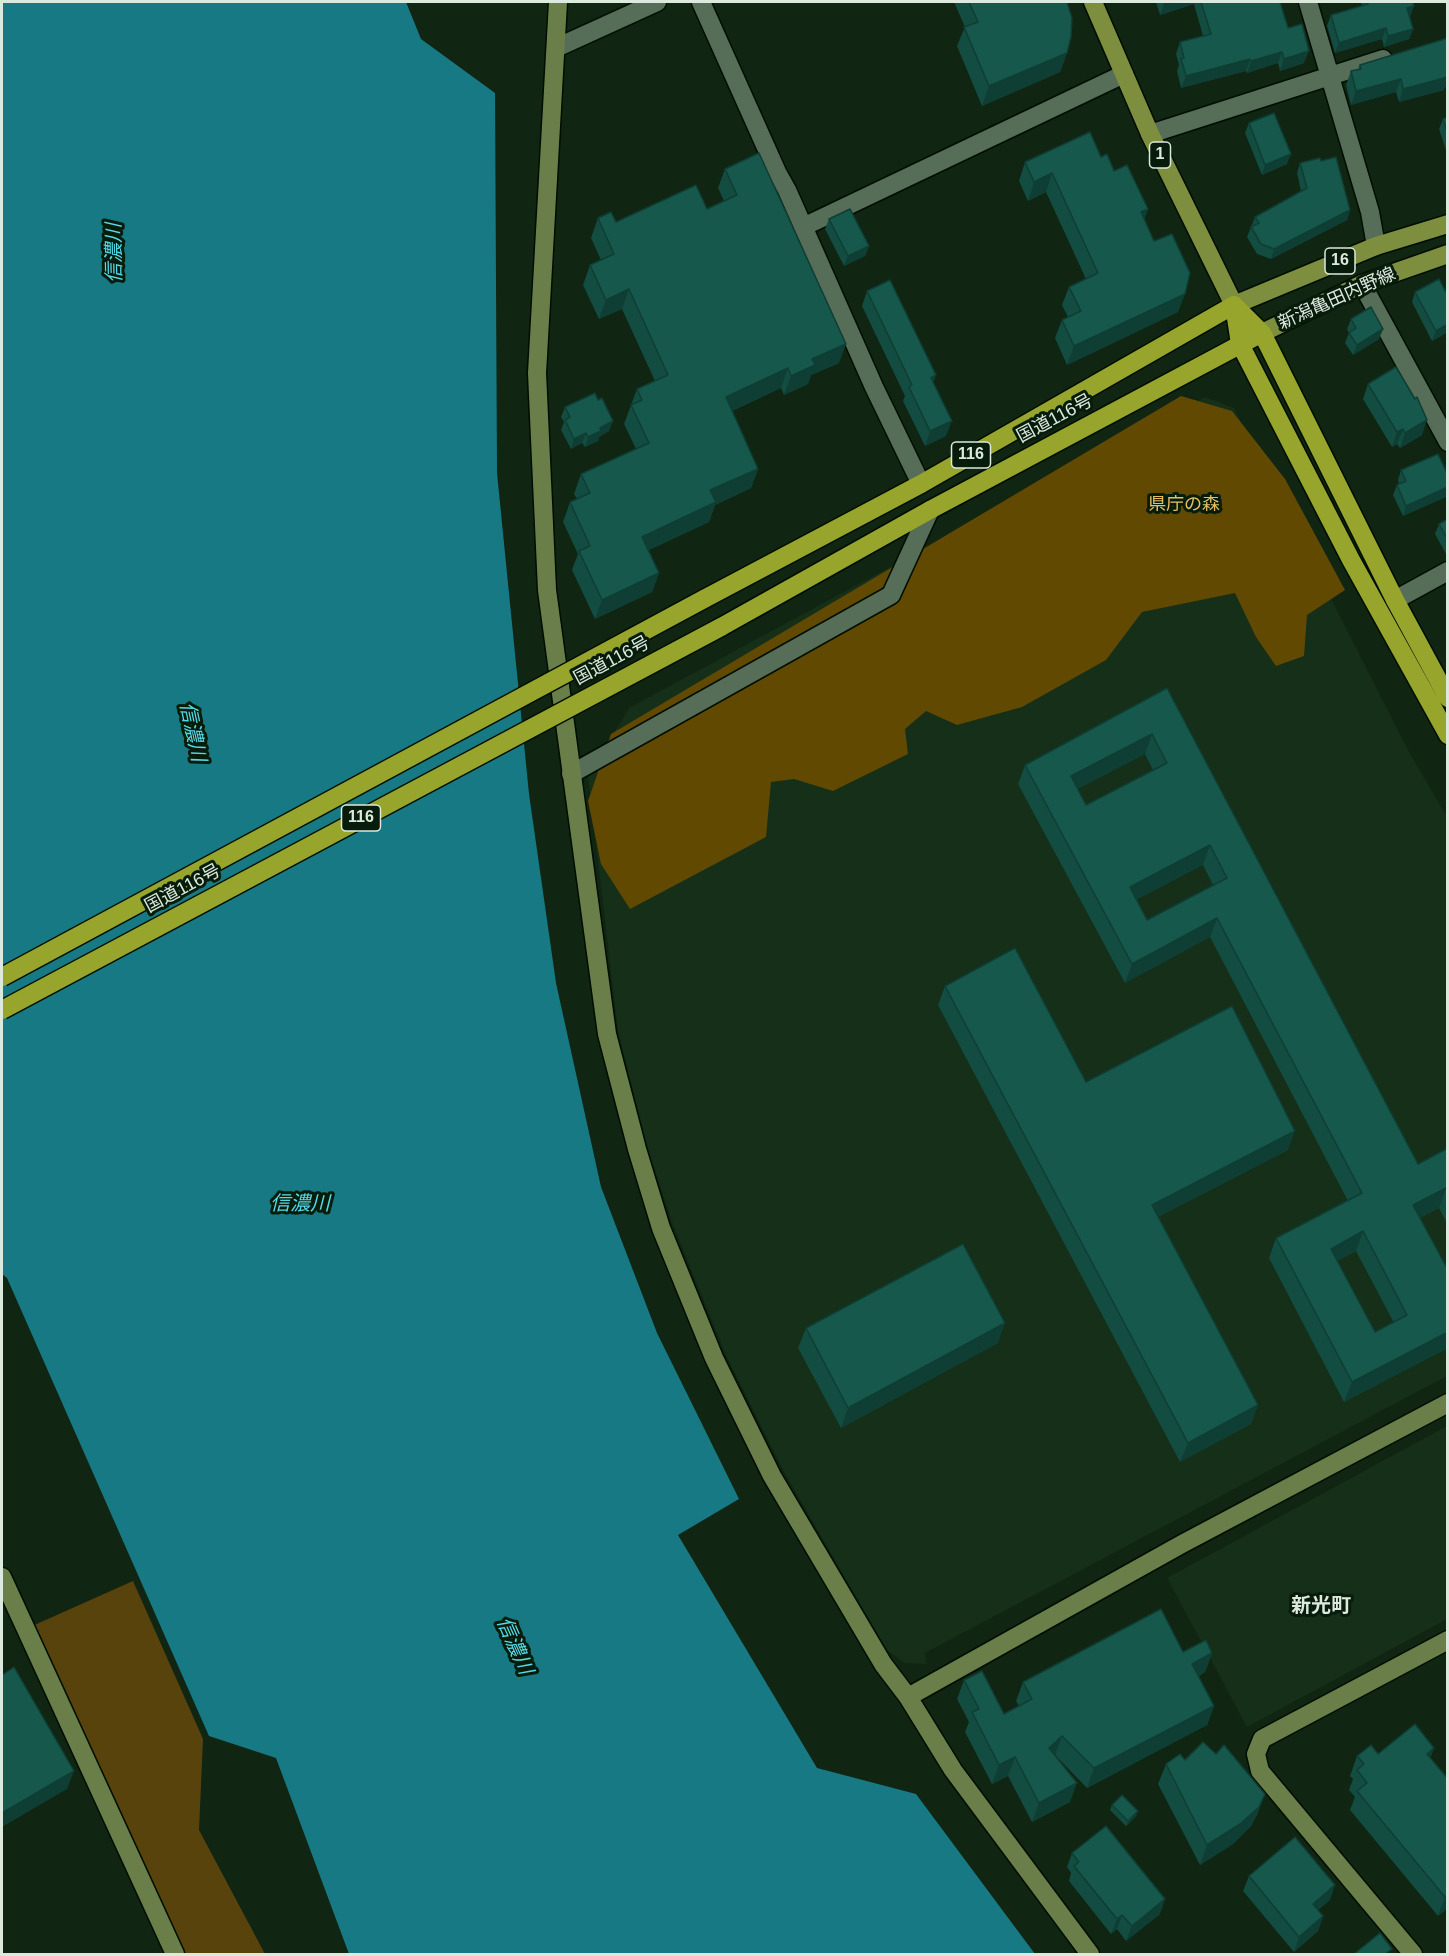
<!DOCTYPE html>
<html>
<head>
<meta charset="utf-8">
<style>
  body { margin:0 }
  #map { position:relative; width:1449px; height:1956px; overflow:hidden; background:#112513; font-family:Helvetica,sans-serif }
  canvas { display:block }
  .frame { position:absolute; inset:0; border:3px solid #dce9dd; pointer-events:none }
</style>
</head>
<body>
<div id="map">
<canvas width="1449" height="1956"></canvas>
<div class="frame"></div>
</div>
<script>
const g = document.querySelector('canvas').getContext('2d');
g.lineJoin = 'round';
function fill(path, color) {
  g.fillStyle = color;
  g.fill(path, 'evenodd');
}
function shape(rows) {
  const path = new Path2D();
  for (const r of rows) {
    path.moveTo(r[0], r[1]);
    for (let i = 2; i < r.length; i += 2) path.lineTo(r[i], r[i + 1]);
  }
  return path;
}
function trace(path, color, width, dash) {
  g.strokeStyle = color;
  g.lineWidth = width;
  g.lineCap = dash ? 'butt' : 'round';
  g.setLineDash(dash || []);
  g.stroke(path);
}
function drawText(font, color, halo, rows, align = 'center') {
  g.font = font + ' Helvetica,"Noto Sans JP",sans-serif';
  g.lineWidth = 6;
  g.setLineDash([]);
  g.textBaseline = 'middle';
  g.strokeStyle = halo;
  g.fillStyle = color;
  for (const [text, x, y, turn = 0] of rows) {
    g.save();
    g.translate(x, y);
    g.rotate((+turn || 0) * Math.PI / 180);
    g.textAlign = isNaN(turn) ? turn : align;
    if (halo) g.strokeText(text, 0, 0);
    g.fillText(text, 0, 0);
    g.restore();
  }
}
const built = shape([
  [1205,397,1234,408,1409,752,1447,817,1447,1376,925,1653,926,1664,905,1663,887,1650,784,1472,726,1355,673,1225,647,1146,618,1031,588,776,629,708],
  [1447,1426,1447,1619,1247,1727,1167,1578]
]);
const green = shape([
  [133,1581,203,1739,199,1830,265,1954,183,1954,30,1627]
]);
const forest = shape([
  [1181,396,1232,411,1285,479,1345,590,1307,615,1304,656,1276,666,1256,637,1235,593,1142,612,1106,660,1022,707,957,725,926,711,905,729,908,754,833,791,794,779,771,782,766,837,630,909,601,864,588,801,611,734]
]);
const water = shape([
  [2,2,406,2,421,39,495,93,497,473,529,794,556,983,601,1187,657,1333,739,1499,678,1535,817,1768,916,1794,1035,1954,349,1954,276,1758,209,1736,7,1278,2,1274]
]);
const street = shape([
  [701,2,777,172,787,190,874,387,921,484],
  [1308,2,1370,212,1376,246],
  [556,48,657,2],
  [1150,134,1383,59],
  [803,227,1124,74],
  [1362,284,1448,442],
  [1395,600,1448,571],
  [571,774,891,595,930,510]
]);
const secondary = shape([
  [558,2,537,373,547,590,607,1034,637,1149,661,1228,714,1358,772,1476,883,1664,908,1697,953,1770,1090,1954],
  [2,1577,175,1954],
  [908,1697,1182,1544,1448,1403],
  [1413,1954,1260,1771,1256,1754,1262,1739,1448,1640]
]);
const primary = shape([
  [1093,2,1150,134,1234,305,1376,246,1448,224],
  [1262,333,1362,284,1448,254]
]);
const highway = shape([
  [1234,305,1240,344,1351,560,1448,735],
  [1234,305,1262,333,1395,600,1448,698],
  [704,599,921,484,1234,305],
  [721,627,930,510,1262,333]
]);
const highwayBridge = shape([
  [2,977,704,599],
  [2,1010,721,627]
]);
const wall = shape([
  [954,2,1067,2,1067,53,1060,72,982,106,957,46,965,27],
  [1156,2,1280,2,1288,28,1304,63,1280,71,1278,63,1247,73,1246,71,1181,88,1177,71,1179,65,1176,54,1180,42,1203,36,1194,4,1160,15],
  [1361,2,1413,2,1410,17,1413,29,1409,39,1384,47,1382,39,1335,53,1327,26,1331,15,1362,6],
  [1360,65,1444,90,1399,102,1396,92,1351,105,1346,85,1351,71,1358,69],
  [1448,117,1448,156,1439,129,1443,119],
  [1249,123,1287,164,1262,175,1245,133],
  [1101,157,1148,209,1144,219,1178,312,1067,365,1055,338,1062,320,1068,317,1062,305,1069,287,1086,279,1046,192,1028,201,1019,181,1025,162],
  [1321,161,1350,210,1347,220,1271,259,1257,254,1247,237,1255,217,1301,191,1297,173,1300,163],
  [725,169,839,363,811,375,808,384,784,395,781,388,732,411,758,469,751,488,715,505,709,522,649,550,659,573,652,592,595,619,572,570,578,554,563,522,570,502,577,499,574,494,581,474,636,449,624,424,637,389,655,381,622,309,599,319,583,285,590,265,601,260,591,238,598,218,616,222,707,209,724,201,718,188],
  [829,219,869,246,865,256,844,266,825,229],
  [867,291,936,375,933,383,946,436,925,446,903,401,905,396,862,306],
  [1415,292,1448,332,1432,341,1412,302],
  [1351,319,1379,339,1353,355,1345,343,1349,333,1347,329],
  [1368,384,1422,435,1400,448,1397,444,1392,447,1363,399],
  [565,407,609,431,599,437,598,441,585,447,582,443,571,449,561,430,564,422,561,417],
  [1401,470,1448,475,1448,496,1403,516,1393,495,1397,485,1399,484,1398,480],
  [1448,519,1448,553,1446,554,1435,534,1439,524],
  [1167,688,1418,1164,1448,1148,1448,1225,1439,1208,1420,1218,1448,1270,1448,1348,1344,1402,1269,1258,1276,1238,1348,1201,1210,937,1125,983,1018,784,1025,765],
  [1145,754,1153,770,1086,805,1077,789],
  [1203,865,1213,885,1147,920,1136,899],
  [1356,1251,1394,1323,1375,1332,1337,1261],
  [945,986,1086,1082,1288,1150,1158,1217,1258,1405,1251,1424,1180,1462,938,1005],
  [806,1328,998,1343,841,1428,798,1348],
  [1183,1652,1212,1653,1205,1672,1199,1676,1214,1706,1207,1725,1087,1788,1055,1755,1070,1802,1032,1822,1008,1776,992,1784,965,1732,969,1722,957,1699,964,1680,1004,1714,1019,1706,1016,1701,1023,1682],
  [1434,1748,1430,1758,1448,1779,1448,1908,1438,1916,1350,1810,1355,1797,1349,1790,1353,1779,1350,1776,1357,1756],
  [1185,1760,1258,1813,1251,1826,1233,1844,1200,1865,1158,1784,1166,1764],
  [1112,1805,1138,1811,1136,1816,1126,1826,1110,1810],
  [1072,1853,1160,1914,1126,1941,1117,1929,1111,1934,1069,1881,1071,1873,1067,1867],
  [1249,1876,1330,1900,1318,1910,1323,1916,1318,1931,1294,1952,1243,1891]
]);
const shadedWall = shape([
  [1169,2,1195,2,1194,4,1160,15,1164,3],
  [1414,6,1410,17,1404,18,1407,8],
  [1386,28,1382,39,1335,53,1339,43],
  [1413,29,1409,39,1384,47,1388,36],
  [1309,51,1304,63,1280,71,1284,59],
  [1282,52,1278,63,1247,73,1251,61],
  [1067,53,1060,72,982,106,989,86],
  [1250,59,1246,71,1181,88,1186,76],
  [1448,67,1448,82,1444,90,1399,102,1403,89],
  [1401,79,1396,92,1351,105,1356,91],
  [1291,154,1287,164,1262,175,1265,165],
  [1052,173,1046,192,1028,201,1034,182],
  [1148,209,1141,228,1141,212],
  [1350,210,1347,220,1271,259,1274,249],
  [869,246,865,256,844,266,848,256],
  [629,289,622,309,599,319,606,300],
  [1185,294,1178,312,1067,365,1074,346],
  [1448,324,1448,332,1432,341,1436,331],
  [1383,329,1379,339,1353,355,1357,345],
  [846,344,839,363,811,375,808,384,784,395,791,376,812,359],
  [788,368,781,388,718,417,726,397],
  [936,375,931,390,931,378],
  [1427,420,1422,435,1400,448,1405,433],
  [613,421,609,431,599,437,598,441,585,447,588,437,600,428],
  [952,421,946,436,925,446,930,431],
  [1403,429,1397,444,1392,447,1397,432],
  [586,433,582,443,571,449,574,439],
  [758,469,751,488,715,505,709,522,635,556,642,537,710,490],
  [1448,487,1448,496,1403,516,1406,506],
  [659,573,652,592,595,619,602,600],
  [1152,734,1145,754,1064,796,1071,776],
  [1210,845,1203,865,1123,907,1130,887],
  [1217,918,1210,937,1125,983,1132,964],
  [1295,1131,1288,1150,1144,1224,1152,1205],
  [1446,1188,1439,1208,1406,1225,1413,1205],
  [1363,1231,1356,1251,1324,1268,1331,1249],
  [1005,1323,998,1343,841,1428,848,1408],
  [1448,1332,1448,1348,1344,1402,1352,1382],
  [1258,1405,1251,1424,1180,1462,1188,1443],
  [1212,1653,1205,1672,1185,1683,1192,1664],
  [1214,1706,1207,1725,1087,1788,1094,1768],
  [1062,1736,1055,1755,1049,1748],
  [1434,1748,1427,1767,1427,1754],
  [1015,1757,1008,1776,992,1784,999,1765],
  [74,1771,67,1789,2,1827,2,1813],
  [1077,1783,1070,1802,1032,1822,1039,1803],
  [1265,1794,1258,1813,1251,1826,1233,1844,1200,1865,1207,1845],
  [1138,1811,1136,1816,1126,1826,1128,1821],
  [1335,1885,1330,1900,1307,1918,1313,1904],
  [1448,1894,1448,1908,1438,1916,1445,1897],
  [1165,1899,1160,1914,1126,1941,1132,1926],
  [1122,1915,1117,1929,1111,1934,1117,1919],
  [1323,1916,1318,1931,1294,1952,1299,1937]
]);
const building = shape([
  [969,2,1067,2,1072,18,1071,37,1067,53,989,86,964,27,978,22,969,2],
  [1201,2,1280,2,1288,28,1302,24,1309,51,1284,59,1282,52,1251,61,1250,59,1186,76,1181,59,1184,58,1180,42,1211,34,1201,2],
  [1368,2,1413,2,1414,6,1407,8,1413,29,1388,36,1386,28,1339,43,1331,15,1368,4,1368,2],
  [1448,38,1448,77,1403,89,1401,79,1356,91,1351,71,1361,69,1360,65,1448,38],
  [1274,113,1291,154,1265,165,1249,123,1274,113],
  [1448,117,1448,134,1443,119,1448,117],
  [1090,132,1101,157,1107,154,1114,171,1127,165,1148,209,1141,212,1154,241,1172,234,1190,273,1185,294,1074,346,1062,320,1081,311,1069,287,1098,273,1052,173,1034,182,1025,162,1090,132],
  [759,153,846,344,812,359,815,365,791,376,788,368,726,397,758,469,710,490,716,502,642,537,659,573,602,600,579,551,590,546,570,502,590,493,581,474,649,443,631,405,642,400,637,389,668,375,629,289,606,300,590,265,614,254,598,218,611,212,616,222,696,185,707,209,737,195,725,169,759,153],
  [1336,157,1350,210,1274,249,1261,244,1251,227,1259,223,1255,217,1307,188,1300,163,1320,158,1321,161,1336,157],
  [850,209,869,246,848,256,829,219,850,209],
  [1439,279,1448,296,1448,324,1436,331,1415,292,1439,279],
  [890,280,936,375,931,378,952,421,930,431,909,387,912,385,867,291,890,280],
  [1371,307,1383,329,1357,345,1349,333,1356,328,1351,319,1371,307],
  [1396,367,1415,399,1417,397,1427,420,1405,433,1403,429,1397,432,1368,384,1396,367],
  [595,393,598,400,602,398,613,421,600,428,601,431,588,437,586,433,574,439,565,420,570,417,565,407,595,393],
  [1438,454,1448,475,1448,487,1406,506,1397,485,1406,481,1401,470,1438,454],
  [1448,519,1448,540,1439,524,1448,519],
  [1167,688,1418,1164,1448,1148,1448,1191,1446,1188,1413,1205,1448,1270,1448,1332,1352,1382,1276,1238,1362,1193,1217,918,1132,964,1025,765,1167,688],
  [1152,734,1167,763,1086,805,1071,776,1152,734],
  [1210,845,1227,878,1147,920,1130,887,1210,845],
  [1363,1231,1407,1315,1375,1332,1331,1249,1363,1231],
  [1015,948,1086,1082,1232,1006,1295,1131,1152,1205,1258,1405,1188,1443,945,986,1015,948],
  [963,1244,1005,1323,848,1408,806,1328,963,1244],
  [1161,1609,1183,1652,1206,1640,1212,1653,1192,1664,1214,1706,1094,1768,1062,1736,1049,1748,1077,1783,1039,1803,1015,1757,999,1765,972,1712,979,1709,964,1680,982,1671,1004,1714,1032,1699,1023,1682,1161,1609],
  [14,1667,74,1771,2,1813,2,1675,14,1667],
  [1415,1724,1434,1748,1427,1754,1448,1779,1448,1894,1445,1897,1357,1791,1367,1783,1357,1770,1364,1764,1357,1756,1371,1745,1378,1754,1415,1724],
  [1203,1742,1216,1754,1224,1745,1265,1794,1259,1807,1240,1824,1207,1845,1166,1764,1180,1754,1185,1760,1203,1742],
  [1122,1795,1138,1811,1128,1821,1112,1805,1122,1795],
  [1106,1826,1165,1899,1132,1926,1122,1915,1117,1919,1074,1866,1079,1862,1072,1853,1106,1826],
  [1295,1837,1335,1885,1313,1904,1323,1916,1299,1937,1249,1876,1295,1837],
  [1380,1933,1392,1949,1385,1954,1354,1954,1380,1933]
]);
const shields = [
  [1160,155,21],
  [1340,261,30],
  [971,455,39],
  [361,818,39]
];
const shieldNames = [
  ["1",1160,155],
  ["16",1340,261],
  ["116",971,455],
  ["116",361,818]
];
const streetNames = [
  ["新潟亀田内野線",1337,299,-24],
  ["国道116号",1055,419,-28],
  ["国道116号",612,661,-28],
  ["国道116号",183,889,-28]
];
const parkNames = [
  ["県庁の森",1184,505]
];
const waterNames = [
  ["信濃川",115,253,-91],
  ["信濃川",192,732,78],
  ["信濃川",300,1204],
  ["信濃川",514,1646,66]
];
const neighbourhoodNames = [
  ["新光町",1321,1606]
];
fill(built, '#152f18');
fill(green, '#58430d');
fill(forest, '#624902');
fill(water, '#177984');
trace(street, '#000e01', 21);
trace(secondary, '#000e01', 21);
trace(primary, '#000e01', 21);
trace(highway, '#000e01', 21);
trace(street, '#566d57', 18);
trace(secondary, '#6a7e4a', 18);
trace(primary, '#7d8f3e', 18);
trace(highway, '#97a52d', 18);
trace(highwayBridge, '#000e01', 21, []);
trace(highwayBridge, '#97a52d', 18);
fill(wall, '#134c40');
fill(shadedWall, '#0f3e34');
fill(building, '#16584b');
trace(building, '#0f3e34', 1.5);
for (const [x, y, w] of shields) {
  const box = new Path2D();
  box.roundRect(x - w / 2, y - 13, w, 26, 4.5);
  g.fillStyle = '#071c0a';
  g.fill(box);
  trace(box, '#dce9dd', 1.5);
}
drawText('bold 16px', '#dce9dd', null, shieldNames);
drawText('18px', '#dce9dd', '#071c0a', streetNames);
drawText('18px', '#e5bf68', '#071c0a', parkNames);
drawText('italic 20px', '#55d8e8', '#071c0a', waterNames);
drawText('bold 20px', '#dce9dd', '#071c0a', neighbourhoodNames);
</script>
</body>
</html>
